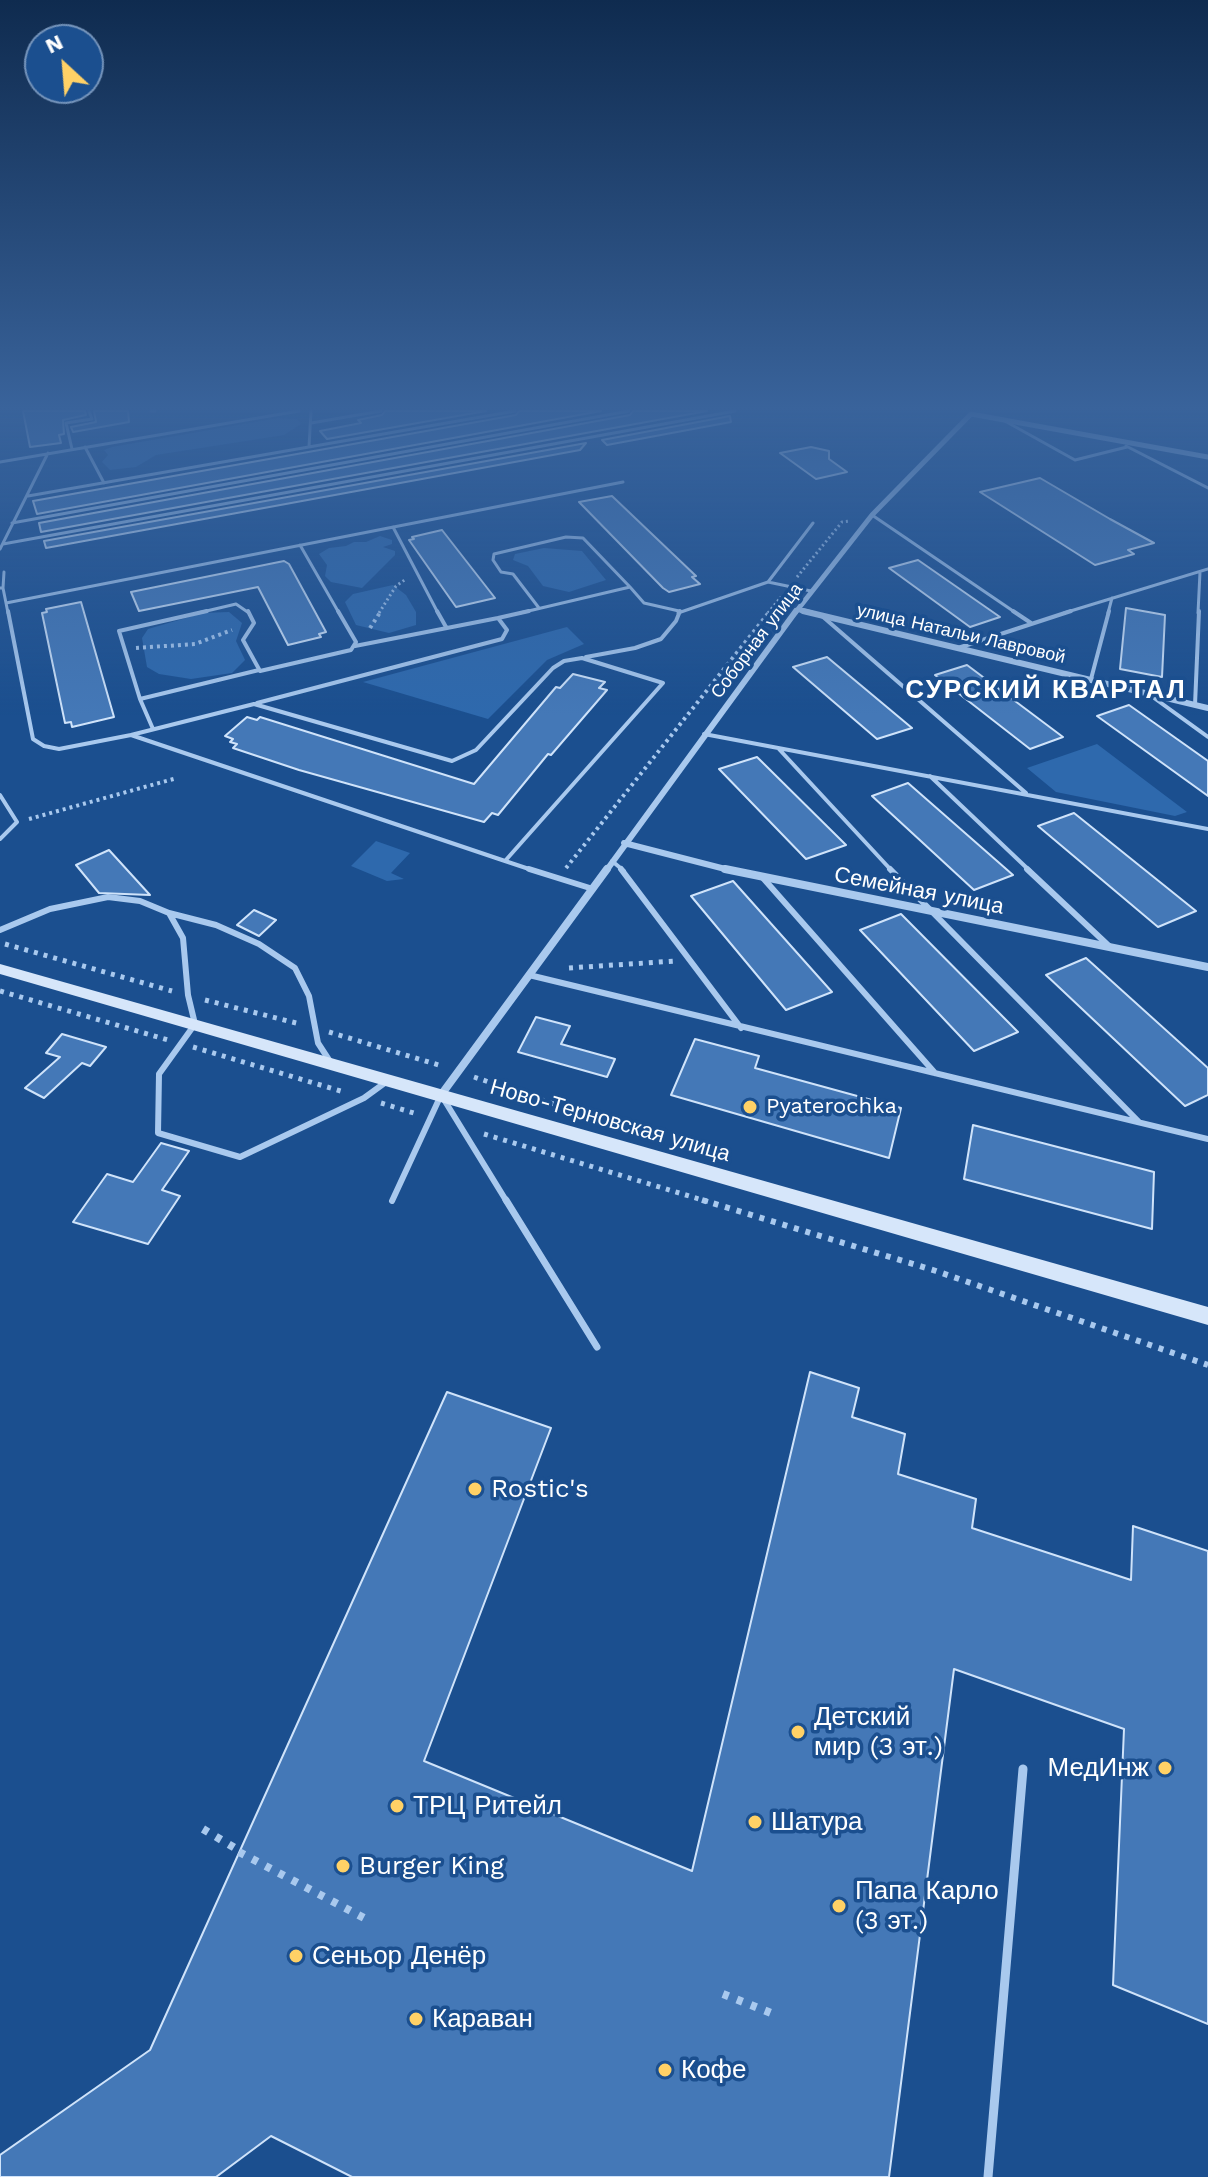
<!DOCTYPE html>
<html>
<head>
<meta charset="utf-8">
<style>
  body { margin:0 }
  #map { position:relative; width:1208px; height:2177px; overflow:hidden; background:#1b4f8f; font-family:"Work Sans",sans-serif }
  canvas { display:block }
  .north { position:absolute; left:24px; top:24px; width:80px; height:80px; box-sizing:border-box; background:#1b4f8f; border:2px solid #7695bc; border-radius:50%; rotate:334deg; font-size:22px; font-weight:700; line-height:32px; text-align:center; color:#fff }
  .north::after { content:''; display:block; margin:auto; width:28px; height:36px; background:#ffd166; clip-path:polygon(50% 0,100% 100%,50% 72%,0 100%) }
</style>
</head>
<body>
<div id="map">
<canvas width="1208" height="2177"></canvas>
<div class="north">N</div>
</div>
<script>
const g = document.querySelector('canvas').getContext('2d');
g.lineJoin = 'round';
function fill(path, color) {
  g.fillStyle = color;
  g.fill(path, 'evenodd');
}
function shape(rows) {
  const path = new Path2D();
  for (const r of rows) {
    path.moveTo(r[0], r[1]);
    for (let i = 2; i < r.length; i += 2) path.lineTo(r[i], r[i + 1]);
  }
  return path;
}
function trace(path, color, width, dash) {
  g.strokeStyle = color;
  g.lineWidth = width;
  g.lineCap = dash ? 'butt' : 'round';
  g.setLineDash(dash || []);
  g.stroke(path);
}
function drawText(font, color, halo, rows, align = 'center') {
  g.font = font + ' "Work Sans",sans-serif';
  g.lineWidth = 7;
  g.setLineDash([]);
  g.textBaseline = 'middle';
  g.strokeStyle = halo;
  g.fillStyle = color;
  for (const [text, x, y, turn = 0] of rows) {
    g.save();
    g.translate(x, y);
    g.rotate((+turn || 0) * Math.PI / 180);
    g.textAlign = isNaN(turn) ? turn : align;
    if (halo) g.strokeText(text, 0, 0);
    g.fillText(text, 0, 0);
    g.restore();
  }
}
const green = shape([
  [278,418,297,419,301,424,284,435,156,455,136,467,110,470,102,462,108,455,104,450,112,447],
  [380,536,392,540,392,544,383,547,395,551,395,555,362,588,331,582,325,576,327,565,319,554,329,548,346,546,354,542,366,542],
  [544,548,582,551,606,580,569,592,543,586,528,566,513,560,515,554],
  [393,585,406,595,416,612,416,625,389,633,356,625,345,602,353,594],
  [229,612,242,623,236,641,245,660,232,673,191,679,159,674,147,667,142,638,148,629,203,613],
  [567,627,584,644,547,660,488,719,363,682],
  [1097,744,1187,812,1175,816,1056,792,1027,768],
  [376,841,410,853,391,873,404,879,387,881,351,866]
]);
const building = shape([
  [23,411,85,411,86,415,63,420,64,434,59,435,61,443,30,447,23,411],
  [94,411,128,411,129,422,73,432,71,427,96,422,94,411],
  [385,411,486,411,327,439,320,431,361,423,358,420,382,415,385,411],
  [519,411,601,411,37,514,33,501,516,415,519,411],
  [633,411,707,411,41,532,39,523,630,415,633,411],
  [730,416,731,422,607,445,602,440,730,416],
  [586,443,580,450,46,548,44,541,586,443],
  [811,447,829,451,829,459,847,472,816,479,780,453,811,447],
  [1040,478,1110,519,1154,543,1128,550,1134,554,1095,565,980,492,1040,478],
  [612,496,696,576,692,577,700,584,669,592,663,588,579,502,612,496],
  [442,530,495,598,456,607,409,540,414,539,412,537,442,530],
  [918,560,1000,617,970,627,889,568,918,560],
  [284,561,289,564,326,632,319,634,321,637,288,645,258,587,139,611,131,592,284,561],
  [81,602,114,717,72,727,71,722,65,723,42,613,47,612,46,609,81,602],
  [1126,608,1165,615,1162,677,1120,669,1126,608],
  [827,657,912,728,877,739,793,667,827,657],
  [967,665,1063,737,1030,749,935,675,967,665],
  [573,674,605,682,599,688,607,690,551,755,548,754,498,815,492,813,484,822,299,770,233,748,237,744,230,742,233,739,225,736,247,717,257,720,260,717,474,784,556,687,560,688,573,674],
  [1129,705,1208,761,1208,796,1097,716,1129,705],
  [757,757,846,845,806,859,719,769,757,757],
  [908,783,1013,875,974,890,872,796,908,783],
  [1074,813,1196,911,1158,927,1038,826,1074,813],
  [109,850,150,895,99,893,76,865,109,850],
  [733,881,832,992,786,1010,691,896,733,881],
  [254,910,276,920,259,936,237,925,254,910],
  [901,914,1018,1032,974,1051,860,930,901,914],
  [1086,958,1208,1068,1208,1095,1185,1106,1046,975,1086,958],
  [536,1017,570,1026,561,1044,615,1059,607,1077,518,1052,536,1017],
  [62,1034,106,1047,90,1066,82,1063,44,1098,25,1088,60,1057,46,1053,62,1034],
  [695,1039,759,1056,755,1068,901,1108,889,1158,671,1095,695,1039],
  [973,1125,1154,1172,1152,1229,964,1179,973,1125],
  [161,1143,189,1151,162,1190,180,1196,148,1244,73,1222,107,1174,133,1182,161,1143],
  [810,1372,859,1388,852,1417,905,1434,898,1474,976,1499,972,1528,1131,1580,1133,1526,1208,1551,1208,2024,1113,1985,1124,1729,954,1669,889,2177,352,2177,271,2136,216,2177,0,2177,0,2155,150,2050,447,1392,551,1428,424,1761,692,1871,810,1372]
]);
const pathFar4 = shape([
  [797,577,842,522,850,521],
  [379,613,396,586,406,579],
  [768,613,781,597]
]);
const pathFar3 = shape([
  [370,628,381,611],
  [136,648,195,644,232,630],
  [29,819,177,778],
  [566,868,770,611]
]);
const pathFar2 = shape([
  [5,944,172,991],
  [569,968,675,961],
  [0,991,168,1040],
  [205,1000,300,1024],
  [329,1032,442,1066],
  [193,1047,344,1092],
  [474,1077,586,1115],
  [381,1103,417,1114],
  [484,1134,709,1202]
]);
const pathFar1 = shape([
  [702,1200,936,1271,1208,1365]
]);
const path = shape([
  [203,1829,240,1851],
  [239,1852,364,1918],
  [723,1994,776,2015]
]);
const laneFar4 = shape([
  [151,411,155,411],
  [1003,420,1075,460,1127,447],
  [311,423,381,411],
  [1126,446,1208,488],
  [85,447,104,483],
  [309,447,311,411],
  [72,449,66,423,92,419,89,411],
  [0,462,299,411],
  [28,496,515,411],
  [872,515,1016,613],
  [12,523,629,411],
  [393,527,438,613],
  [3,544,735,411],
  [300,545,339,613],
  [0,549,48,453],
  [0,588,3,588,8,613],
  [3,588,4,572],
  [811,591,768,582,813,523],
  [6,603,623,482],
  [539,608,513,574,501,572,493,560,494,554,566,537,583,538,630,587],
  [198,613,236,604,249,613],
  [520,613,630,587,644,603,679,611],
  [678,613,768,582],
  [1064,613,1208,569],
  [1108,613,1112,598],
  [1198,613,1200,572]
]);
const laneFar3 = shape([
  [8,611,33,739,44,746,59,749,131,735],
  [207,611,119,631,140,699,259,670],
  [248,611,254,623,243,640,260,671,351,650,356,642,338,611],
  [437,611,446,627],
  [1013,611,1031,623],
  [822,616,1026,793],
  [355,646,498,618],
  [958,648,1071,611],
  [586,657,635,648,661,639,676,621,680,611],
  [582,658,663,683,505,861,131,735,254,704,452,761,476,750,553,668,564,661,582,658],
  [1091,679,1109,611],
  [1150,695,1208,737],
  [140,699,153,729],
  [257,703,502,639,507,630,498,618,529,611],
  [1195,705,1199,611],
  [704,734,1208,829],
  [778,748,892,871],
  [930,776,1030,871],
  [0,795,17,822,0,839],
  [505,861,535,871],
  [612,861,624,871]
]);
const laneFar2 = shape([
  [529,869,593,889],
  [621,869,741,1028],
  [890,869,1139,1122],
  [1027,869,1110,947],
  [763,878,935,1073],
  [169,913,216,925,259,944,295,968,309,996,318,1043,331,1063],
  [0,930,50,909,108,897,140,901,169,913,183,938,188,995,195,1024,159,1074,158,1133,240,1157,364,1098,386,1082],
  [529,975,1208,1139],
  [443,1098,507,1202],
  [392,1201,441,1095]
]);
const laneFar1 = shape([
  [506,1200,597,1347]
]);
const lane = shape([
  [988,2177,1023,1769]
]);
const streetFar2 = shape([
  [800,610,812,613],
  [795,613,872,515,971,414,1208,457]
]);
const streetFar1 = shape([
  [803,611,1208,708],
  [624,843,733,871],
  [606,871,796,611]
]);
const street = shape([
  [725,869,1208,967],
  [441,1095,607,869]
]);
const secondary = shape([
  [0,964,1208,1307,1208,1325,0,974,0,964]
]);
const markers = [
  [750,1107,8,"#ffd166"],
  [475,1489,8,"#ffd166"],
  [798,1732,8,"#ffd166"],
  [1165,1768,8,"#ffd166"],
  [397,1806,8,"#ffd166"],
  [755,1822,8,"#ffd166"],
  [343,1866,8,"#ffd166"],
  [839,1906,8,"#ffd166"],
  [296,1956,8,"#ffd166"],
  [416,2019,8,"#ffd166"],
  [665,2070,8,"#ffd166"]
];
const farStreetnames = [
  ["улица Натальи Лавровой",961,634,13],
  ["Соборная улица",757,641,-53]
];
const streetNames = [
  ["Семейная улица",919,891,11],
  ["Ново-Терновская улица",610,1121,16]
];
const poiNames = [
  ["Pyaterochka",766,1107]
];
const farDistrictnames = [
  ["СУРСКИЙ КВАРТАЛ",1046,690]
];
const nearPoinames = [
  ["Rostic's",491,1489],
  ["Детский",814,1717],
  ["мир (3 эт.)",814,1747],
  ["МедИнж",1149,1768,"right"],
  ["ТРЦ Ритейл",413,1806],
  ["Шатура",771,1822],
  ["Burger King",359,1866],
  ["Папа Карло",855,1891],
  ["(3 эт.)",855,1921],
  ["Сеньор Денёр",312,1956],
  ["Караван",432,2019],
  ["Кофе",681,2070]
];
fill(green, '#2e69ad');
fill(building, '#4478b7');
trace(building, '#cfe3fa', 2);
trace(pathFar4, '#a9c9ee', 3, [2, 3]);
trace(pathFar3, '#a9c9ee', 4, [3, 4]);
trace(pathFar2, '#a9c9ee', 5, [4, 6]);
trace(pathFar1, '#a9c9ee', 6, [5, 7]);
trace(path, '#a9c9ee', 8, [6, 9]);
trace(laneFar4, '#a9c9ee', 3);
trace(laneFar3, '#a9c9ee', 4);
trace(laneFar2, '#a9c9ee', 6);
trace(laneFar1, '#a9c9ee', 7);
trace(lane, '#a9c9ee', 9);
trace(streetFar2, '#a9c9ee', 5);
trace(streetFar1, '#a9c9ee', 6);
trace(street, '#a9c9ee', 8);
fill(secondary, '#d6e6fa');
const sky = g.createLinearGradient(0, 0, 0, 716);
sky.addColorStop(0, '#0f2b4f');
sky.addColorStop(0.57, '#39639b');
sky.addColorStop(1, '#39639b00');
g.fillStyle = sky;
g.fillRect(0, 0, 1208, 716);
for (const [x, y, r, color] of markers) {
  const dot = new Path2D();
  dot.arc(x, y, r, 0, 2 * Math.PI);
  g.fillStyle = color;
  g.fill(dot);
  trace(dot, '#1b4f8f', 3);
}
drawText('18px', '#fff', '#1b4f8f', farStreetnames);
drawText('22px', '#fff', '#1b4f8f', streetNames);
drawText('22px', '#fff', '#1b4f8f', poiNames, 'left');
g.letterSpacing = '2px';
drawText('bold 26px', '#fff', '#1b4f8f', farDistrictnames);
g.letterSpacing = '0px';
drawText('26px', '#fff', '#1b4f8f', nearPoinames, 'left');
</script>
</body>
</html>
